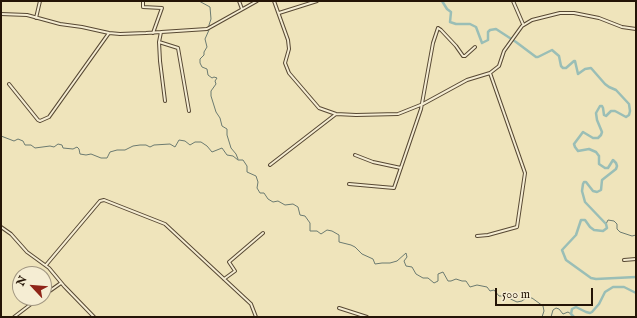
<!DOCTYPE html>
<html>
<head>
<meta charset="utf-8">
<style>
  body { margin:0 }
  #map { position:relative; width:637px; height:318px; overflow:hidden; background:#efe4bb; font-family:"IM FELL English",serif }
  canvas { display:block }
  .frame { position:absolute; inset:0; border:2px solid #241406; pointer-events:none }
  .north { position:absolute; left:12px; top:266px; width:40px; height:40px; box-sizing:border-box; background:#f5edd3; border:1px solid #a19681; border-radius:50%; rotate:296deg; font-size:11px; font-weight:700; line-height:16px; text-align:center; color:#241406 }
  .north::after { content:''; display:block; margin:auto; width:14px; height:18px; background:#8f2418; clip-path:polygon(50% 0,100% 100%,50% 72%,0 100%) }
  .scale { position:absolute; left:495px; top:288px; width:98px; height:18px; box-sizing:border-box; border:2px solid #241406; border-top:0; padding-left:5px; font-size:12px; line-height:14px; white-space:nowrap; color:#241406; -webkit-text-stroke:3px #f5edd3; paint-order:stroke }
</style>
</head>
<body>
<div id="map">
<canvas width="637" height="318"></canvas>
<div class="frame"></div>
<div class="north">N</div>
<div class="scale">500 m</div>
</div>
<script>
const g = document.querySelector('canvas').getContext('2d');
g.lineJoin = 'round';
function shape(rows) {
  const path = new Path2D();
  for (const r of rows) {
    path.moveTo(r[0], r[1]);
    for (let i = 2; i < r.length; i += 2) path.lineTo(r[i], r[i + 1]);
  }
  return path;
}
function trace(path, color, width, dash) {
  g.strokeStyle = color;
  g.lineWidth = width;
  g.lineCap = dash ? 'butt' : 'round';
  g.setLineDash(dash || []);
  g.stroke(path);
}
const stream = shape([
  [199,1,210,7,211,19,209,25,209,30,205,39,207,47,204,52,204,55,200,59,200,63,202,67,207,69,208,75,212,78,214,77,217,78,215,81,216,84,211,91,211,96,216,112,220,118,222,126,227,129,227,135,231,148,236,154,238,159],
  [1,136,14,141,18,139,23,141,25,145,31,145,35,148,50,146,54,147,58,144,62,145,63,148,73,149,77,147,79,149,80,154,86,155,91,154,101,158,107,158,110,152,117,150,125,150,133,146,140,145,146,145,150,147,154,145,170,144,175,147,179,140,185,141,190,145,195,142,201,142,207,146,212,152,222,148,227,155,233,156,238,160,243,160,247,166,247,172,256,176,258,182,257,188,260,193,264,193,268,199,273,202,278,201,285,205,293,204,298,207,300,215,305,216,310,223,310,231,317,231,321,234,327,230,332,231,339,235,339,242,351,245,355,247,362,254,373,259,375,264,382,263,390,263,397,261,406,253,407,257,404,261,406,266,412,267,416,274,423,278,428,278,434,283,438,281,438,274,443,272,448,281,451,281,456,279,462,281,466,281,470,287,477,285,487,287,490,291,494,290,499,296,504,296,517,302,522,301,526,298,532,298,543,306,544,311,542,317],
  [606,224,608,220,614,221,617,224,617,229,620,232,632,236,636,235],
  [551,317,553,310,556,308,559,309,563,314,568,312,571,314]
]);
const river = shape([
  [442,1,447,9,451,12,450,22,456,24,470,24,476,27,482,43,488,40,488,32,490,30,496,29,516,42,536,57,538,57,552,50,559,56,561,66,563,68,566,68,574,61,575,61,578,74,585,69,591,68,605,84,609,87,616,90,629,104,630,111,629,115,626,117,615,111,611,111,606,116,604,115,603,108,602,106,600,106,596,113,597,120,602,132,601,135,598,138,593,138,583,132,574,144,575,147,578,151,589,149,596,152,599,156,599,164,605,168,608,168,613,160,616,163,617,166,616,169,602,180,601,190,597,192,593,191,586,182,584,182,583,184,582,191,585,202,606,224,607,228,603,231,594,230,590,227,585,220,581,220,576,235,562,250,566,260,591,278,596,279,636,277],
  [574,317,571,314,572,309,576,307,586,312,590,313,592,312,599,304,605,292,613,287,624,287,636,293]
]);
const minor = shape([
  [143,1,143,7,162,8,153,33],
  [239,1,242,9],
  [274,1,288,40,289,49,285,63,289,73,319,108,336,114,356,115,398,114,423,104,467,80,490,73,499,66,504,51,522,26,532,20,560,13,574,13,599,18,622,27,636,29],
  [513,1,523,24],
  [279,13,317,1],
  [1,14,27,15,60,24,82,27,109,33,120,34,146,33,207,29,257,1],
  [36,18,40,1],
  [161,32,159,42,160,61,165,101],
  [159,42,178,48,189,111],
  [9,84,38,120,40,121,49,117,109,33],
  [355,155,373,162,401,168],
  [270,165,336,114],
  [349,184,394,188,421,109,433,43,438,28,441,30,456,46,463,56,465,56,475,47],
  [1,227,11,234,27,252,49,268,64,286,94,317],
  [477,236,488,235,517,227,525,173,490,73],
  [624,260,636,259],
  [46,265,100,201,104,200,165,224,251,304,256,317],
  [224,279,235,271,229,262,263,233],
  [44,295,61,283],
  [339,308,367,317],
  [14,317,39,298]
]);
trace(stream, '#6b7a70', 1);
trace(river, '#9abeb6', 2.5);
trace(minor, '#574833', 4);
trace(minor, '#f5edd3', 2);
</script>
</body>
</html>
